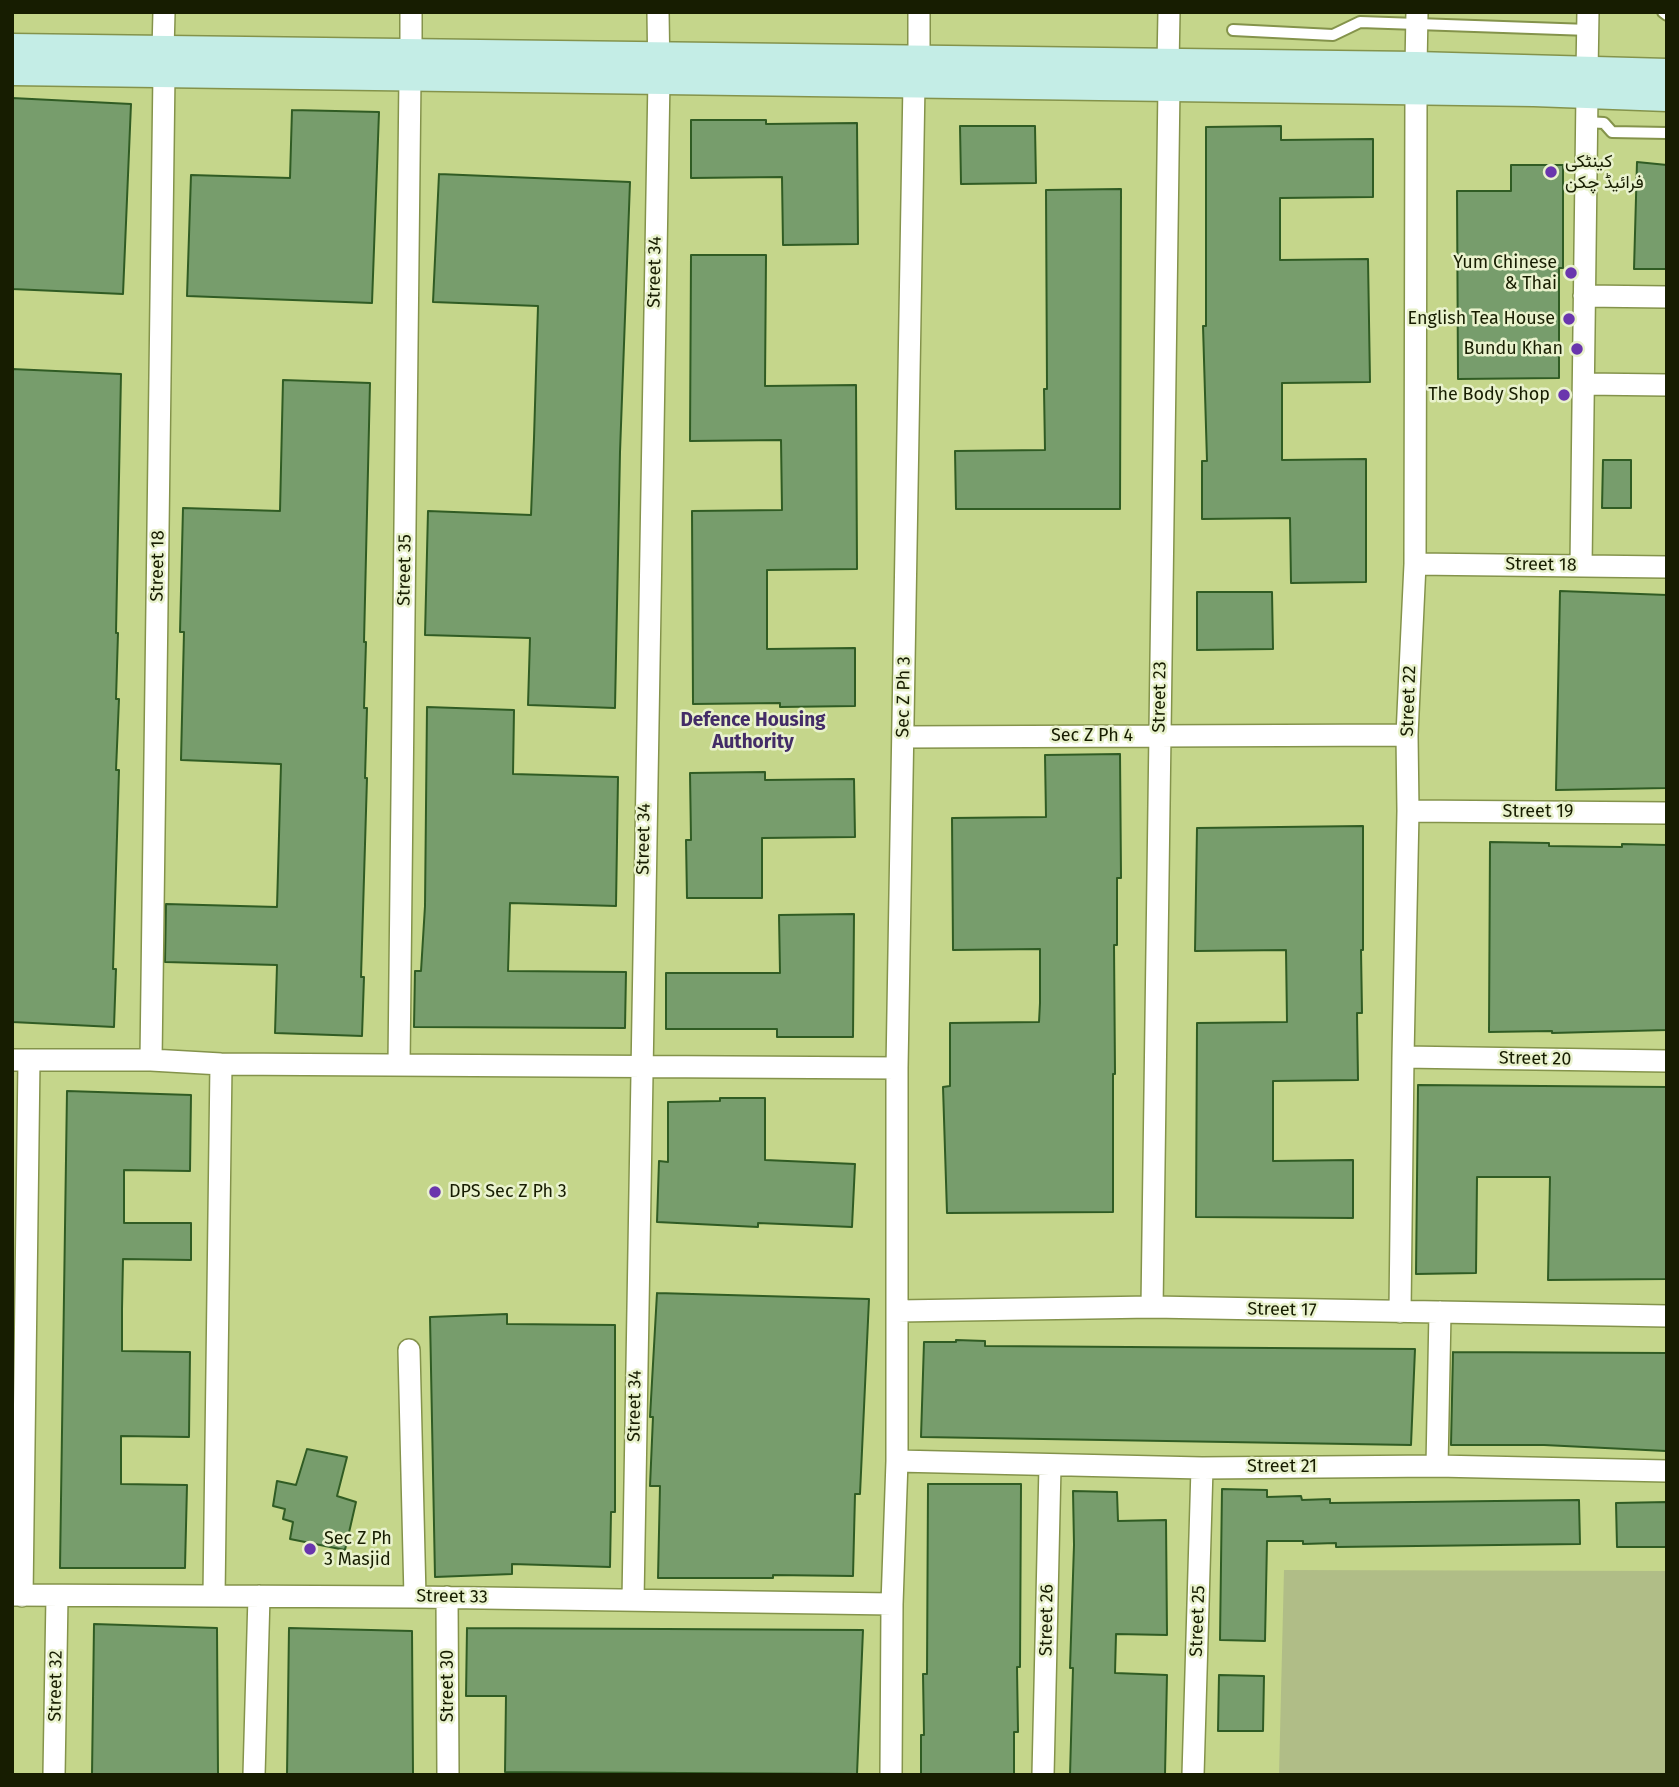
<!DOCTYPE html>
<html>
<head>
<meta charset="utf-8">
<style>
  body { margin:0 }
  #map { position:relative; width:1679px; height:1787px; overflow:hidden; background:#c5d68b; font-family:"Fira Sans",sans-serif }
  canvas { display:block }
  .frame { position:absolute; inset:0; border:14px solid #171d01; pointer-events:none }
</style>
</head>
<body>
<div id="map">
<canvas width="1679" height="1787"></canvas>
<div class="frame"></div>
</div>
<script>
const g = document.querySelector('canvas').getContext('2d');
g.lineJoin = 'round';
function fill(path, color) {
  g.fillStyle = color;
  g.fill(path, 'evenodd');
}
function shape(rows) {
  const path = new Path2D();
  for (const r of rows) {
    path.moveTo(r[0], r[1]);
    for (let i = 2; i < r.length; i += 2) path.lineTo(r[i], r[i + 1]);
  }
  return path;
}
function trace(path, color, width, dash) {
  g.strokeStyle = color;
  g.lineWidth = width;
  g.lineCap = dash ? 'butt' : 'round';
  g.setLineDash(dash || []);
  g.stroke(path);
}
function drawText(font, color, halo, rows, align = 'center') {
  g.font = font + ' "Fira Sans",Vazirmatn,sans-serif';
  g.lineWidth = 5;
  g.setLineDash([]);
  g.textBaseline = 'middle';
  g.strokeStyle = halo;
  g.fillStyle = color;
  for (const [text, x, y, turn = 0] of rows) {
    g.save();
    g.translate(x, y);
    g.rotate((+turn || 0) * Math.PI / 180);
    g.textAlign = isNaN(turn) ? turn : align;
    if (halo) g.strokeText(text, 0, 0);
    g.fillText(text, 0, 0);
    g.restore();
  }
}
const green = shape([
  [1284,1570,1667,1571,1667,1775,1279,1775]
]);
const building = shape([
  [12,98,131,104,123,294,12,289,12,98],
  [292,110,379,112,372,303,187,296,191,175,290,178,292,110],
  [691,120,766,120,766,124,857,123,858,244,783,245,782,177,691,178,691,120],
  [960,126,1035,126,1036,183,961,184,960,126],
  [1281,126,1281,140,1373,139,1373,197,1280,198,1280,260,1368,259,1370,382,1282,383,1282,460,1366,459,1366,582,1291,583,1290,518,1202,519,1202,461,1207,461,1203,326,1206,326,1206,127,1281,126],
  [1637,162,1667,165,1667,269,1634,269,1637,162],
  [1511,165,1563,165,1563,268,1559,268,1559,378,1458,379,1457,191,1511,191,1511,165],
  [439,174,630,182,620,452,615,708,528,705,530,638,425,635,428,511,531,515,534,438,538,306,433,302,439,174],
  [1121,189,1120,509,956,509,955,451,1045,450,1044,389,1047,389,1046,190,1121,189],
  [691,255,766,255,765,386,856,385,857,569,767,570,767,649,855,648,855,706,780,707,780,703,693,704,692,511,782,510,781,440,690,441,691,255],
  [12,369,121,374,116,633,118,633,116,699,119,699,116,770,119,770,113,969,116,969,114,1027,12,1022,12,369],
  [283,380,370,383,364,642,366,642,364,708,367,708,365,778,367,778,361,977,364,977,362,1036,275,1033,277,965,165,962,166,904,277,907,281,764,181,760,184,632,180,632,183,508,280,511,283,380],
  [1603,460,1631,460,1631,508,1602,508,1603,460],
  [1560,591,1667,595,1667,788,1556,790,1560,591],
  [1197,592,1272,592,1273,649,1197,650,1197,592],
  [427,707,514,710,513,774,618,777,616,906,510,903,508,971,626,972,625,1028,414,1027,415,971,421,971,425,906,427,707],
  [1120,754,1121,878,1117,878,1117,945,1114,945,1115,1074,1113,1074,1113,1212,947,1213,943,1087,950,1086,950,1023,1039,1022,1040,1003,1040,949,953,950,952,818,1046,817,1045,755,1120,754],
  [765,772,765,780,854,779,855,837,762,838,762,898,687,898,686,840,691,840,690,773,765,772],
  [1363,826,1363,950,1361,950,1362,1013,1357,1013,1358,1080,1273,1081,1273,1161,1353,1160,1353,1218,1196,1217,1197,1023,1287,1022,1286,950,1195,951,1197,828,1363,826],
  [1490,842,1549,843,1549,846,1622,847,1622,844,1667,845,1667,1030,1552,1033,1552,1031,1489,1032,1490,842],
  [854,914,853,1037,777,1037,777,1029,666,1029,666,973,780,973,779,915,854,914],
  [1418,1085,1667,1087,1667,1279,1548,1280,1550,1177,1477,1177,1476,1273,1416,1274,1418,1085],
  [67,1091,191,1095,190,1171,124,1170,124,1223,191,1223,191,1260,123,1259,122,1309,122,1351,190,1352,189,1437,121,1436,121,1484,187,1485,185,1568,60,1568,67,1091],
  [720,1098,765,1098,765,1160,855,1164,852,1227,758,1223,758,1227,657,1222,659,1161,668,1162,668,1102,720,1101,720,1098],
  [657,1293,869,1299,860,1494,855,1494,853,1576,773,1575,773,1578,658,1578,660,1486,650,1486,653,1417,650,1417,657,1293],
  [507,1314,507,1324,615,1325,615,1512,611,1512,610,1567,512,1564,512,1574,435,1577,430,1317,507,1314],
  [956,1340,985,1341,985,1346,1415,1349,1411,1445,921,1437,924,1342,956,1342,956,1340],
  [1453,1352,1667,1353,1666,1451,1544,1445,1451,1445,1453,1352],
  [307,1449,347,1457,337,1496,356,1502,345,1550,290,1539,293,1522,283,1519,285,1509,273,1506,277,1481,296,1485,307,1449],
  [928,1484,1021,1484,1020,1667,1017,1667,1018,1732,1014,1732,1014,1775,921,1775,921,1735,924,1735,923,1674,927,1674,928,1484],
  [1222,1489,1267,1490,1267,1497,1301,1496,1302,1500,1330,1499,1330,1503,1579,1500,1580,1544,1336,1547,1336,1543,1303,1544,1303,1541,1267,1541,1265,1641,1220,1640,1222,1489],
  [1073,1491,1117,1492,1118,1521,1166,1520,1167,1635,1116,1634,1115,1673,1167,1675,1165,1775,1070,1775,1073,1668,1070,1668,1074,1545,1073,1491],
  [1667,1502,1667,1547,1617,1547,1616,1503,1667,1502],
  [94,1624,217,1628,218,1775,92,1775,94,1624],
  [289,1628,412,1631,413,1775,287,1775,289,1628],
  [467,1628,863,1630,857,1774,505,1772,506,1696,466,1696,467,1628],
  [1219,1675,1264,1676,1263,1731,1218,1731,1219,1675]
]);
const service = shape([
  [1663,12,1667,15],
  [1233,30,1333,35,1360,22,1589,30],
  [1586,122,1604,123,1612,132,1667,133]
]);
const minor = shape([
  [163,51,164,12],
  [411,55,411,12],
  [919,61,919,12],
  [1168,65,1169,12],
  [1416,67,1417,12],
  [1587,72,1588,12],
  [1584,296,1667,297],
  [1584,384,1667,385],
  [1415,564,1667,567],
  [1581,566,1587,94],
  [903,737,1407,735],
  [1408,811,1667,813],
  [1403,1057,1667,1061],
  [12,1060,151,1060,221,1064,897,1068],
  [151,1060,164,73],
  [399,1064,410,76],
  [1152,1307,1169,86],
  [898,1311,1152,1307,1667,1316],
  [1400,1312,1403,1057,1408,811,1407,735,1415,564,1416,90],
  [409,1350,415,1597],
  [897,1461,1202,1468,1437,1466,1667,1471],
  [1437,1466,1440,1312],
  [12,1595,415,1597,892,1604],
  [22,1596,29,1060],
  [214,1596,221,1064],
  [447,1597,448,1775],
  [633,1600,659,78,658,12],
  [54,1775,57,1597],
  [254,1775,259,1596],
  [891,1775,892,1604,897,1461,897,1068,914,83],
  [1043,1775,1050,1466],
  [1193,1775,1202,1468]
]);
const secondary = shape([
  [12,49,1416,67,1667,74],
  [12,70,1534,91,1667,96]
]);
const markers = [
  [1551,172,7,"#6a36ad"],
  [1571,273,7,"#6a36ad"],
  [1569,319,7,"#6a36ad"],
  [1577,349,7,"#6a36ad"],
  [1564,395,7,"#6a36ad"],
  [435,1192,7,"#6a36ad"],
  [310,1549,7,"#6a36ad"]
];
const poiNames = [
  ["کینٹکی",1565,162,"left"],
  ["فرائیڈ چکن",1565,183,"left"],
  ["Yum Chinese",1557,263],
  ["& Thai",1557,284],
  ["English Tea House",1555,319],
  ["Bundu Khan",1563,349],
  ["The Body Shop",1550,395],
  ["DPS Sec Z Ph 3",449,1192,"left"],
  ["Sec Z Ph",324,1539,"left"],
  ["3 Masjid",324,1560,"left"]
];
const streetNames = [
  ["Street 34",655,272,-89],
  ["Street 18",1541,565,1],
  ["Street 18",158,566,-89],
  ["Street 35",405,570,-89],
  ["Sec Z Ph 3",904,697,-89],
  ["Street 23",1160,697,-89],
  ["Street 22",1409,701,-88],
  ["Sec Z Ph 4",1092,736],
  ["Street 19",1538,812],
  ["Street 34",644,839,-89],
  ["Street 20",1535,1059,1],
  ["Street 17",1282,1310,1],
  ["Street 34",635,1406,-89],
  ["Street 21",1282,1467],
  ["Street 33",452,1597,1],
  ["Street 26",1047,1620,-89],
  ["Street 25",1198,1621,-88],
  ["Street 32",56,1686,-89],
  ["Street 30",448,1686,-90]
];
const neighbourhoodNames = [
  ["Defence Housing",753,721],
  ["Authority",753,743]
];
fill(green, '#b0bd87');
fill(building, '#779d6c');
trace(building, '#305c24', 2);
trace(service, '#84934b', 14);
trace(minor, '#84934b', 24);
trace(secondary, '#84934b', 33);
trace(service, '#fff', 10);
trace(minor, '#fff', 21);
trace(secondary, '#c4ede6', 30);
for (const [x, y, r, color] of markers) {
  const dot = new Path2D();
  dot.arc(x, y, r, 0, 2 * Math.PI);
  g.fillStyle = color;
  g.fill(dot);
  trace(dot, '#e9f2cd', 2.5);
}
drawText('18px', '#171d01', '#e9f2cd', poiNames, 'right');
drawText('18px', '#171d01', '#e9f2cd', streetNames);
drawText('bold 19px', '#432c67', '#e9f2cd', neighbourhoodNames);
</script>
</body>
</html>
